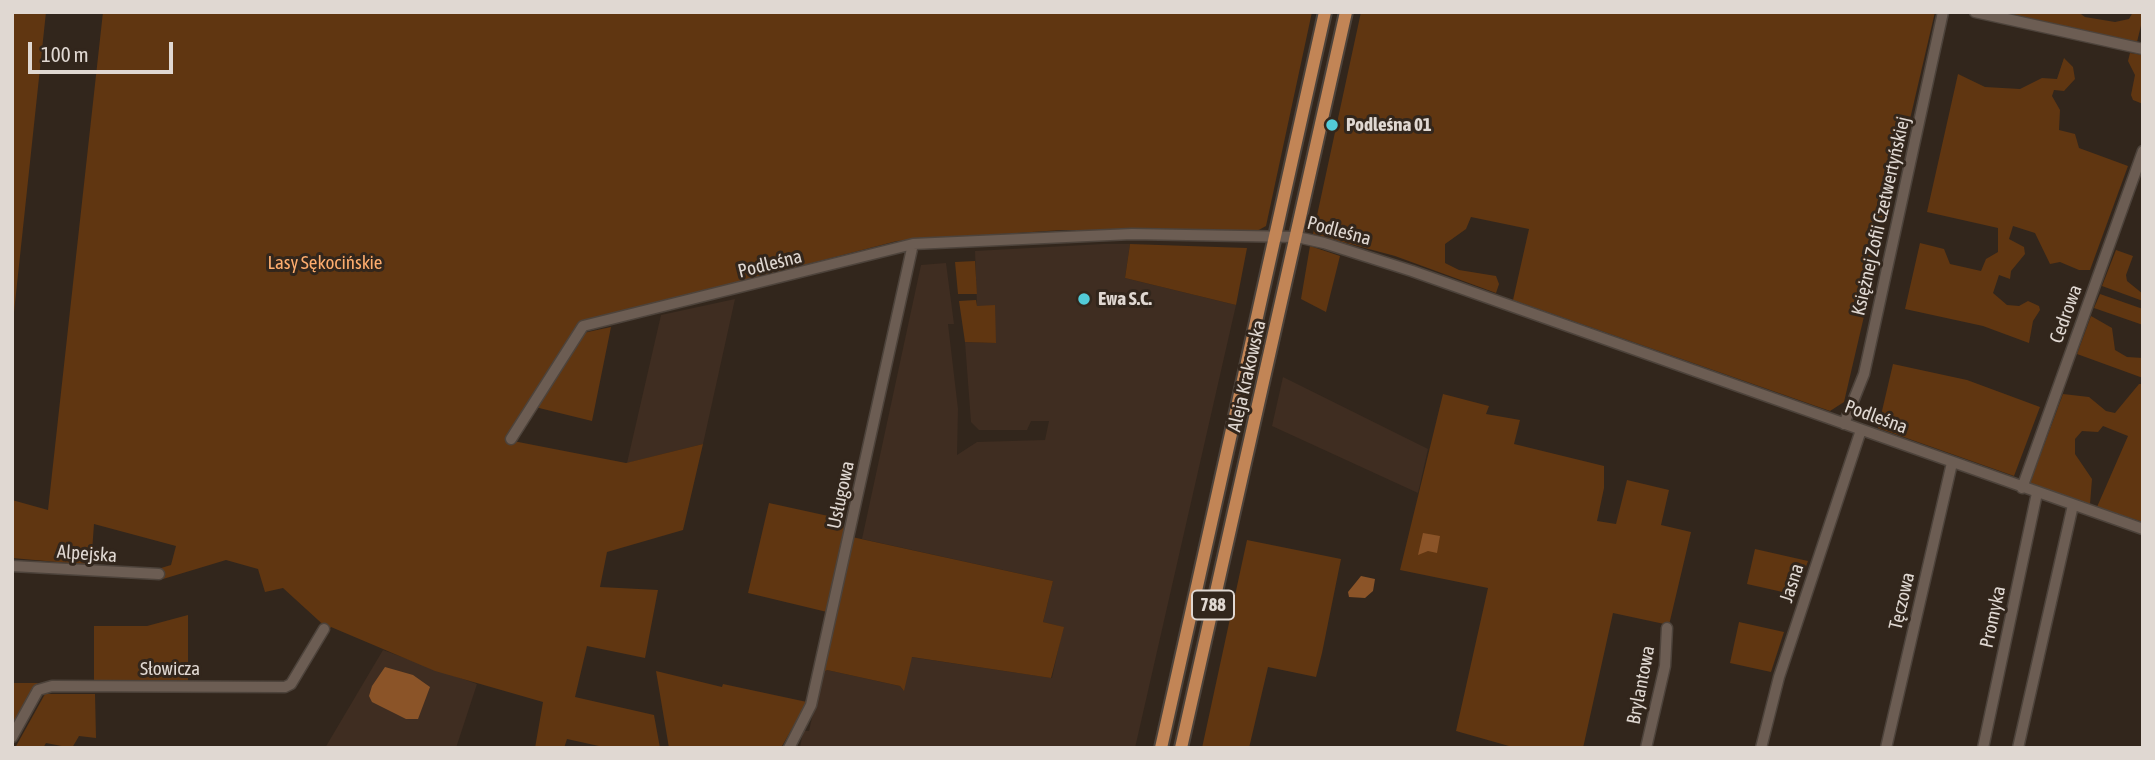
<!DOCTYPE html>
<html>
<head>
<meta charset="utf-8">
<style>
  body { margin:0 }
  #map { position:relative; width:2155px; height:760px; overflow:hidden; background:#32261c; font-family:"Asap Condensed",sans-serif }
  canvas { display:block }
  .frame { position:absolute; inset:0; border:14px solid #e0d8d2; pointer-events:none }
  .scale { position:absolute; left:28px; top:42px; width:145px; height:32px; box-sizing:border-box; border:4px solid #e0d8d2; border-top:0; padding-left:9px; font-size:21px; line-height:24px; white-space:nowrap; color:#e0d8d2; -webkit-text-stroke:5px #32261c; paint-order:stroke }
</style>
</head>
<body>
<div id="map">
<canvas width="2155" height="760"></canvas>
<div class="frame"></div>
<div class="scale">100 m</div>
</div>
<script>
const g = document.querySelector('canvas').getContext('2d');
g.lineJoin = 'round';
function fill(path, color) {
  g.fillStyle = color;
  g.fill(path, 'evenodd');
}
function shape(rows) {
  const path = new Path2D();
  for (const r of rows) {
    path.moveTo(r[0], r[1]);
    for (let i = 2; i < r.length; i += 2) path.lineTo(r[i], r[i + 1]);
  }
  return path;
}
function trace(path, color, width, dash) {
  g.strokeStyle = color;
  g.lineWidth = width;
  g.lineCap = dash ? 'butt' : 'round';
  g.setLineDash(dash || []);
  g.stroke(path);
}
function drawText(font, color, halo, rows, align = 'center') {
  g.font = font + ' "Asap Condensed",sans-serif';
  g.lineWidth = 6;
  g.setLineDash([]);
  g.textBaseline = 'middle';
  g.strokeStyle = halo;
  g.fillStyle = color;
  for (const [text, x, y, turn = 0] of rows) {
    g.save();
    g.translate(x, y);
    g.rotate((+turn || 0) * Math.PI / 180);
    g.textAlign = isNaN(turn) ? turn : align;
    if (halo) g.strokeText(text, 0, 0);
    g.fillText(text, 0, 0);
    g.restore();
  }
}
const built = shape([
  [1103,244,1130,244,1125,278,1236,305,1135,748,800,748,803,731,809,731,822,673,827,670,900,686,903,690,911,657,1052,678,1063,627,1043,622,1053,581,862,539,921,265,946,263,954,324,948,324,958,409,957,455,977,442,1045,440,1049,421,1031,421,1027,430,979,430,971,422,965,342,995,343,977,306,975,251],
  [735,299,703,444,627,463,661,315],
  [1283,377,1428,449,1418,493,1272,426],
  [383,650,477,684,456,748,325,748]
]);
const green = shape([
  [12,12,46,12,12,331],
  [103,12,1312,12,1266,226,1255,232,1062,230,897,241,583,322,508,440,626,463,703,444,683,530,607,552,600,587,658,590,645,658,587,646,575,697,654,715,660,748,608,748,567,739,564,748,535,748,543,702,435,671,331,627,329,630,283,588,265,592,258,569,226,560,163,579,161,568,171,565,176,546,94,524,91,565,12,558,12,500,48,510],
  [1361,12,1935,12,1844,402,1830,411,1513,300,1529,229,1471,217,1466,229,1445,244,1445,263,1459,270,1496,276,1499,284,1496,293,1395,256,1313,234],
  [2002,12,2078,12,2085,17,2115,22,2129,19,2133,12,2143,12,2143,17,2137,42],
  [2130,53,2143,55,2143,104,2133,100,2131,95,2135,75,2128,61],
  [2064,58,2073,67,2075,79,2064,91,2054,90,2052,96,2060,110,2059,130,2075,134,2079,148,2128,166,2090,270,2079,270,2060,262,2050,264,2035,233,2013,226,2009,239,2024,247,2025,254,2011,271,2010,279,1999,275,1993,293,2007,305,2019,306,2028,301,2039,306,2040,310,2033,321,2029,343,1983,326,1905,309,1920,243,1944,249,1950,264,1981,271,1986,259,1998,252,1998,228,1927,212,1958,74,1985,87,2020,89,2042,78,2057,79],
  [1130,244,1247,248,1236,305,1125,278],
  [1310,246,1340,256,1326,312,1301,299],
  [2116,250,2133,256,2126,275,2127,281,2143,294,2143,301,2102,286],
  [975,261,977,294,958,294,955,262],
  [2100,294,2143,309,2143,325,2094,308],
  [976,300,977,306,995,305,996,343,965,342,959,301],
  [2091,316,2112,328,2115,350,2127,357,2143,358,2143,378,2077,354],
  [611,327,592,421,535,407,583,333],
  [1893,364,1967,380,2040,407,2014,476,1878,428],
  [2139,384,2143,384,2143,522,2097,507,2128,436,2103,426,2098,432,2082,431,2075,439,2075,454,2092,479,2090,504,2030,483,2063,394,2089,397,2106,411,2115,413],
  [1443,394,1489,406,1486,414,1520,420,1514,444,1604,466,1604,488,1597,521,1616,524,1627,480,1669,490,1661,525,1691,532,1669,625,1613,613,1583,748,1516,748,1456,731,1488,588,1400,570],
  [769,503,842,519,844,530,827,612,748,593],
  [852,537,1053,581,1043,622,1064,627,1051,678,912,657,904,691,900,686,827,670,822,673],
  [1247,540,1341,559,1322,653,1316,677,1268,667,1249,748,1202,748],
  [1755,549,1808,561,1796,595,1747,584],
  [188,615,188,682,94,683,94,626,147,626],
  [1739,622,1784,632,1771,672,1730,663],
  [656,671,722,687,723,684,807,702,781,748,669,748],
  [12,683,38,683,12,728],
  [45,694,95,694,96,738,79,736,72,748,46,743,43,748,15,748]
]);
const water = shape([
  [1423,533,1440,536,1437,553,1428,551,1418,555],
  [1361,576,1375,579,1373,591,1365,598,1349,597,1348,592],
  [385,667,413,675,430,687,418,719,406,719,372,702,369,696,372,686]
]);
const minor = shape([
  [1975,12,2143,49],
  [1844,424,1864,374,1943,12],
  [511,439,583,326,913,244,1132,234,1297,237,1324,243,1412,271,2143,529],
  [2022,488,2143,151],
  [12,566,159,574],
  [12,737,38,690,52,686,285,687,291,684,324,629],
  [789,748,811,705,913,244],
  [1646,748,1665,666,1667,628],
  [1761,748,1779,677,1861,430],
  [1886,748,1952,463],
  [1983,748,2037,493],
  [2018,748,2073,505]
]);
const major = shape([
  [1161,748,1325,12],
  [1181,748,1346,12]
]);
const markers = [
  [1332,125,7,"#52cbd8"],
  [1084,299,7,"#52cbd8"]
];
const shields = [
  [1213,605,42]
];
const shieldNames = [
  ["788",1213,605]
];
const poiNames = [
  ["Podleśna 01",1346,125],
  ["Ewa S.C.",1098,299]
];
const streetNames = [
  ["Księżnej Zofii Czetwertyńskiej",1881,216,-77],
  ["Podleśna",1339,231,15],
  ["Podleśna",770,264,-14],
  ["Cedrowa",2066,314,-70],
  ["Aleja Krakowska",1247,376,-77],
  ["Podleśna",1876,417,20],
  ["Usługowa",841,495,-78],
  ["Alpejska",87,554,4],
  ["Jasna",1792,583,-72],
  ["Tęczowa",1902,601,-77],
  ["Promyka",1993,617,-78],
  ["Słowicza",170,669],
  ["Brylantowa",1641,685,-79]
];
const parkNames = [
  ["Lasy Sękocińskie",325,263]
];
fill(built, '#3f2d21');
fill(green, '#603611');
fill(water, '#8b5428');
trace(minor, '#4d433b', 13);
trace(major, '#4d433b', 16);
trace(minor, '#6c5d53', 10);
trace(major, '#c28556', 12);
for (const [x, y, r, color] of markers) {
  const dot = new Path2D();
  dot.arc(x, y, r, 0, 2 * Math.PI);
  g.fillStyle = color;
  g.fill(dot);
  trace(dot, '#32261c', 2.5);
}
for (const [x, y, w] of shields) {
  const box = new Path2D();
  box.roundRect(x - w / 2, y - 14.5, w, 29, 5);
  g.fillStyle = '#32261c';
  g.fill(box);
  trace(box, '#e0d8d2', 2);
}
drawText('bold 18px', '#e0d8d2', null, shieldNames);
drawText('bold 19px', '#e0d8d2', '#32261c', poiNames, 'left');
drawText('19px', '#e0d8d2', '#32261c', streetNames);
drawText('19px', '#fead6e', '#32261c', parkNames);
</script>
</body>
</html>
